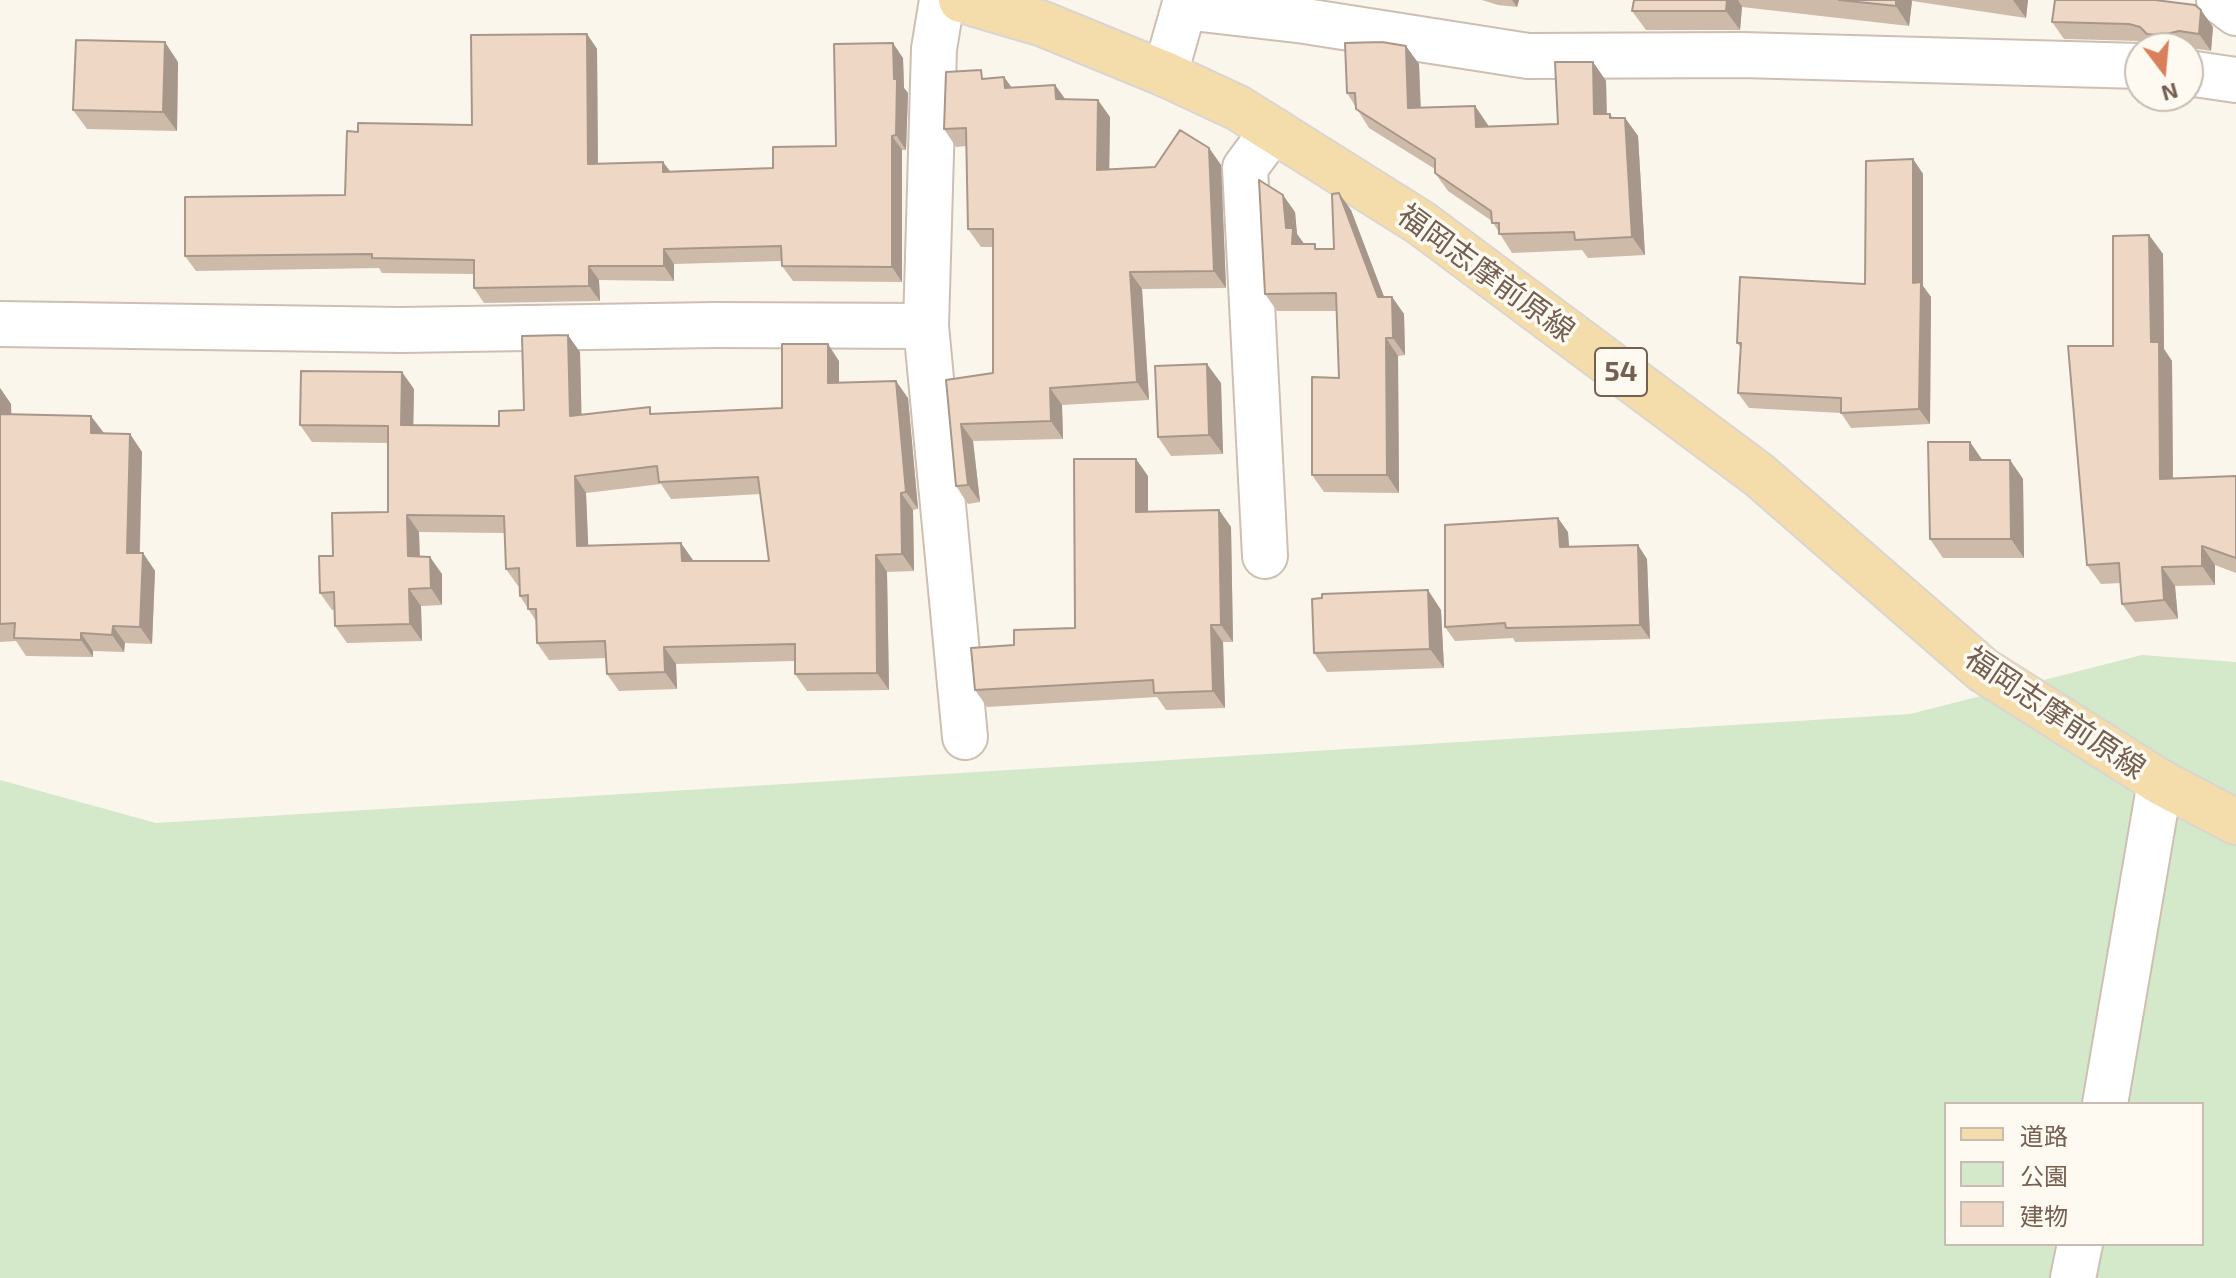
<!DOCTYPE html>
<html>
<head>
<meta charset="utf-8">
<style>
  body { margin:0 }
  #map { position:relative; width:2236px; height:1278px; overflow:hidden; background:#fbf6eb; font-family:"Exo 2","Noto Sans JP",sans-serif }
  canvas { display:block }
  .legend { position:absolute; left:1944px; top:1102px; width:260px; height:144px; box-sizing:border-box; background:#fefaf2; border:2px solid #c7bcb1; margin:0; padding:10px 14px; list-style:none; font-size:24px; color:#755f50 }
  .legend li { display:flex; align-items:center; gap:16px; height:40px }
  .legend b { width:40px; border:2px solid #c7bcb1 }
  .north { position:absolute; left:2124px; top:32px; width:80px; height:80px; box-sizing:border-box; background:#fefaf2; border:2px solid #c7bcb1; border-radius:50%; rotate:164deg; font-size:22px; font-weight:700; line-height:32px; text-align:center; color:#755f50 }
  .north::after { content:''; display:block; margin:auto; width:28px; height:36px; background:#da7f5b; clip-path:polygon(50% 0,100% 100%,50% 72%,0 100%) }
</style>
</head>
<body>
<div id="map">
<canvas width="2236" height="1278"></canvas>
<ul class="legend">
<li><b style="height:10px;background:#f4ddaa"></b>道路</li>
<li><b style="height:22px;background:#d4e8ca"></b>公園</li>
<li><b style="height:22px;background:#eed8c5"></b>建物</li>
</ul>
<div class="north">N</div>
</div>
<script>
const g = document.querySelector('canvas').getContext('2d');
g.lineJoin = 'round';
function fill(path, color) {
  g.fillStyle = color;
  g.fill(path, 'evenodd');
}
function shape(rows) {
  const path = new Path2D();
  for (const r of rows) {
    path.moveTo(r[0], r[1]);
    for (let i = 2; i < r.length; i += 2) path.lineTo(r[i], r[i + 1]);
  }
  return path;
}
function trace(path, color, width, dash) {
  g.strokeStyle = color;
  g.lineWidth = width;
  g.lineCap = dash ? 'butt' : 'round';
  g.setLineDash(dash || []);
  g.stroke(path);
}
function drawText(font, color, halo, rows, align = 'center') {
  g.font = font + ' "Exo 2","Noto Sans JP",sans-serif';
  g.lineWidth = 7;
  g.setLineDash([]);
  g.textBaseline = 'middle';
  g.strokeStyle = halo;
  g.fillStyle = color;
  for (const [text, x, y, turn = 0] of rows) {
    g.save();
    g.translate(x, y);
    g.rotate((+turn || 0) * Math.PI / 180);
    g.textAlign = isNaN(turn) ? turn : align;
    if (halo) g.strokeText(text, 0, 0);
    g.fillText(text, 0, 0);
    g.restore();
  }
}
const green = shape([
  [2142,655,2236,662,2236,1278,0,1278,0,780,156,823,1910,714],
  [1946,1104,2202,1104,2202,1244,1946,1244]
]);
const street = shape([
  [942,0,934,49,926,326,965,737],
  [2219,0,2236,13],
  [2188,73,2236,80],
  [1165,74,1184,7,1305,21,1528,56,1742,55,2140,66],
  [0,324,401,330,715,325,926,326],
  [1265,556,1245,168,1273,130],
  [2105,1104,2160,782],
  [2073,1278,2080,1244]
]);
const primary = shape([
  [961,0,1043,24,1165,74,1238,108,1421,223,1759,475,1983,670,2160,782,2236,822]
]);
const wall = shape([
  [1482,0,1519,0,1517,7,1498,5],
  [1634,0,2028,0,2026,18,1912,1,1909,26,1742,7,1740,30,1646,30,1632,11],
  [2052,22,2213,27,2211,51,2191,48,2188,49,2188,48,2156,48,2152,44,2141,41,2064,39],
  [587,34,597,49,598,164,663,162,670,171,773,168,836,146,903,58,904,88,908,93,906,150,902,150,902,282,793,281,782,266,782,261,674,264,674,281,599,280,600,301,484,303,474,288,474,274,382,273,379,268,196,271,185,256,345,195,358,132,472,125],
  [178,62,177,131,87,129,73,110],
  [1593,62,1606,81,1607,114,1610,114,1613,118,1625,118,1638,136,1645,255,1588,258,1582,250,1512,253,1492,221,1448,191,1435,173,1435,169,1369,128,1347,93,1419,64,1421,108,1475,106,1488,126,1558,124],
  [1004,77,1012,88,1055,85,1065,99,1110,117,1109,169,1155,167,1209,148,1221,165,1226,288,1142,289,1149,400,1062,405,1063,439,973,441,980,502,968,504,956,486,946,380,993,373,993,247,981,247,968,229,966,146,956,147,944,129,987,78],
  [1913,159,1923,174,1923,286,1931,297,1930,424,1851,428,1841,413,1749,408,1738,393,1741,348,1737,343,1865,284],
  [1351,210,1384,297,1392,297,1404,314,1405,355,1398,356,1399,493,1324,492,1312,475,1339,378,1336,311,1277,311,1265,294,1295,212,1297,234,1304,244,1318,249,1334,249],
  [2149,235,2163,254,2164,349,2172,361,2173,479,2236,476,2236,573,2215,565,2215,585,2175,586,2178,619,2135,622,2122,604,2121,583,2101,584,2087,565,2113,346],
  [580,352,581,415,654,414,782,408,839,361,839,383,908,398,918,509,913,510,914,571,887,572,889,690,807,691,795,674,795,661,676,664,677,689,619,691,607,674,606,658,549,660,537,643,536,621,520,596,520,586,518,586,506,569,505,533,419,532,420,557,442,574,442,605,421,606,422,641,347,643,335,626,335,610,332,610,320,593,333,556,388,512,388,443,312,442,300,425,414,389,413,425,499,426,524,410],
  [661,484,671,499,761,494,769,561,693,561,588,546,586,493],
  [1221,383,1223,454,1171,456,1158,437],
  [0,388,11,404,11,414,103,433,130,434,142,452,140,553,143,553,155,571,152,644,125,643,124,652,93,651,93,657,26,656,16,641,0,642],
  [1970,442,1982,460,2010,460,2023,479,2024,558,1943,558,1930,539],
  [1148,476,1148,511,1219,510,1231,527,1233,642,1223,642,1225,708,1166,710,1157,697,987,707,975,690,1014,645,1075,628],
  [1568,532,1569,547,1647,559,1650,639,1515,642,1513,638,1455,641,1445,627],
  [1441,610,1444,668,1327,672,1314,653]
]);
const shadedWall = shape([
  [1512,0,1519,0,1517,7],
  [1727,0,1738,0,1742,7,1740,30,1726,11],
  [1896,0,1911,0,1912,1,1909,26,1896,6],
  [2013,0,2028,0,2026,18],
  [2201,10,2213,27,2211,51,2199,34],
  [587,34,597,49,598,179,588,164],
  [165,42,178,62,177,131,163,112],
  [893,43,903,58,904,88,908,93,906,150,896,135],
  [1406,46,1419,64,1421,127,1408,108],
  [1593,62,1606,81,1607,133,1594,114],
  [1004,77,1017,95,1005,88],
  [1055,85,1068,103,1056,99],
  [1098,100,1110,117,1109,187,1097,170],
  [1475,106,1488,125,1489,145,1476,127],
  [1625,118,1638,136,1645,255,1632,237],
  [892,136,902,150,902,282,892,267],
  [1209,148,1221,165,1226,288,1214,271],
  [1913,159,1923,174,1923,286,1931,297,1930,424,1919,409,1913,283],
  [663,162,674,177,663,172],
  [1339,193,1351,210,1391,315,1378,297],
  [1283,195,1295,212,1297,234,1305,245,1292,244,1286,228],
  [2149,235,2163,254,2164,349,2172,361,2173,498,2160,479,2151,342],
  [664,249,674,264,674,281,664,266],
  [589,266,599,280,600,301,589,286],
  [1130,272,1142,289,1149,400,1137,382],
  [1392,297,1404,314,1405,355,1393,338],
  [568,335,580,352,582,433,570,416],
  [1386,338,1398,356,1399,493,1387,475],
  [828,344,839,361,839,400,828,383],
  [1207,364,1221,383,1223,454,1209,435],
  [402,372,414,389,413,442,401,425],
  [896,381,908,398,918,509,906,492],
  [0,388,11,404,12,431,0,414],
  [1050,388,1062,405,1063,439,1051,421],
  [91,416,104,433,91,433],
  [961,424,973,441,980,502,968,485],
  [130,434,142,452,139,570,127,553],
  [1970,442,1983,461,1970,460],
  [1136,459,1148,476,1148,529,1136,512],
  [2010,460,2023,479,2024,558,2011,539],
  [575,476,586,493,589,563,577,546],
  [901,493,913,510,914,571,902,554],
  [1219,510,1231,527,1233,642,1221,625],
  [407,515,419,532,420,574,408,556],
  [1558,518,1568,532,1570,561,1560,547],
  [681,543,693,560,682,561],
  [1638,545,1647,559,1650,639,1640,625],
  [2202,546,2215,565,2215,585,2202,566],
  [143,553,155,571,152,644,140,627],
  [876,555,887,572,889,690,877,673],
  [430,557,442,574,442,605,431,588],
  [2162,567,2175,586,2178,619,2164,600],
  [409,589,421,606,422,641,410,624],
  [1428,590,1441,610,1444,668,1430,649],
  [1211,625,1223,642,1225,708,1213,691],
  [113,626,125,643,124,652,112,635],
  [81,633,93,651,93,657,81,640],
  [664,647,676,664,677,689,665,672]
]);
const building = shape([
  [1634,0,1727,0,1726,11,1632,11,1634,0],
  [1839,0,1896,0,1896,6,1839,0],
  [2055,0,2155,0,2195,5,2201,10,2199,34,2179,31,2162,35,2147,34,2140,27,2129,24,2052,22,2055,0],
  [587,34,588,164,663,162,663,172,773,168,773,147,836,146,834,44,893,43,894,79,897,79,896,135,892,136,892,267,782,266,781,246,664,249,664,266,589,266,589,286,474,288,474,260,372,258,372,254,185,256,185,197,345,195,347,131,358,132,358,123,472,125,471,35,587,34],
  [76,40,165,42,163,112,73,110,76,40],
  [1382,42,1406,46,1408,108,1475,106,1476,127,1558,124,1555,62,1593,62,1594,114,1610,114,1610,118,1625,118,1632,237,1575,240,1574,232,1499,234,1499,223,1492,223,1491,211,1435,173,1435,159,1356,109,1355,93,1347,93,1345,43,1382,42],
  [981,70,982,79,1004,77,1005,88,1055,85,1056,99,1098,100,1097,170,1155,167,1180,130,1209,148,1214,271,1130,272,1137,382,1050,388,1051,421,961,424,968,485,956,486,946,380,993,373,993,229,968,229,966,128,944,129,946,72,981,70],
  [1913,159,1913,283,1921,282,1919,409,1841,413,1841,398,1738,393,1741,343,1737,343,1740,277,1865,284,1866,161,1913,159],
  [1259,180,1283,195,1286,228,1293,228,1292,244,1315,244,1315,249,1334,249,1332,194,1339,193,1378,297,1392,297,1393,338,1386,338,1387,475,1312,475,1312,377,1339,378,1336,293,1265,294,1259,180],
  [2149,235,2151,342,2159,342,2160,479,2236,476,2236,558,2202,546,2202,566,2162,567,2164,600,2122,604,2119,563,2087,565,2068,346,2113,346,2113,236,2149,235],
  [568,335,570,416,650,407,650,414,782,408,782,344,828,344,828,383,896,381,906,492,901,493,902,554,876,555,877,673,795,674,795,644,664,647,665,672,607,674,605,641,537,643,536,609,528,609,528,595,520,596,519,568,506,569,504,516,407,515,408,556,430,557,431,588,409,589,410,624,335,626,334,592,320,593,319,556,333,556,332,513,388,512,388,426,300,425,301,371,402,372,401,425,499,426,499,411,524,410,522,336,568,335],
  [657,466,659,482,758,477,769,561,682,561,681,543,577,546,575,476,657,466],
  [1207,364,1209,435,1158,437,1155,366,1207,364],
  [0,414,91,416,91,433,130,434,127,553,143,553,140,627,113,626,112,635,81,633,81,640,14,638,15,623,0,624,0,414],
  [1928,442,1970,442,1970,460,2010,460,2011,539,1930,539,1928,442],
  [1074,459,1136,459,1136,512,1219,510,1221,625,1211,625,1213,691,1154,693,1153,680,975,690,971,648,1014,645,1014,630,1075,628,1074,459],
  [1558,518,1560,547,1638,545,1640,625,1506,628,1505,623,1445,627,1445,525,1558,518],
  [1428,590,1430,649,1314,653,1312,599,1322,598,1322,594,1428,590]
]);
const shields = [
  [1621,372,52]
];
const shieldNames = [
  ["54",1621,372]
];
const streetNames = [
  ["福岡志摩前原線",1486,273,36],
  ["福岡志摩前原線",2055,713,34]
];
fill(green, '#d4e8ca');
trace(street, '#cdbfb1', 48);
trace(primary, '#dbd5d2', 48);
trace(street, '#fff', 44);
trace(primary, '#f4ddaa', 44);
fill(wall, '#cdbaa9');
fill(shadedWall, '#a7978a');
fill(building, '#eed8c5');
trace(building, '#a7978a', 2);
for (const [x, y, w] of shields) {
  const box = new Path2D();
  box.roundRect(x - w / 2, y - 24, w, 48, 6);
  g.fillStyle = '#fefaf2';
  g.fill(box);
  trace(box, '#755f50', 2);
}
drawText('bold 28px', '#755f50', null, shieldNames);
drawText('30px', '#755f50', '#fefaf2', streetNames);
</script>
</body>
</html>
